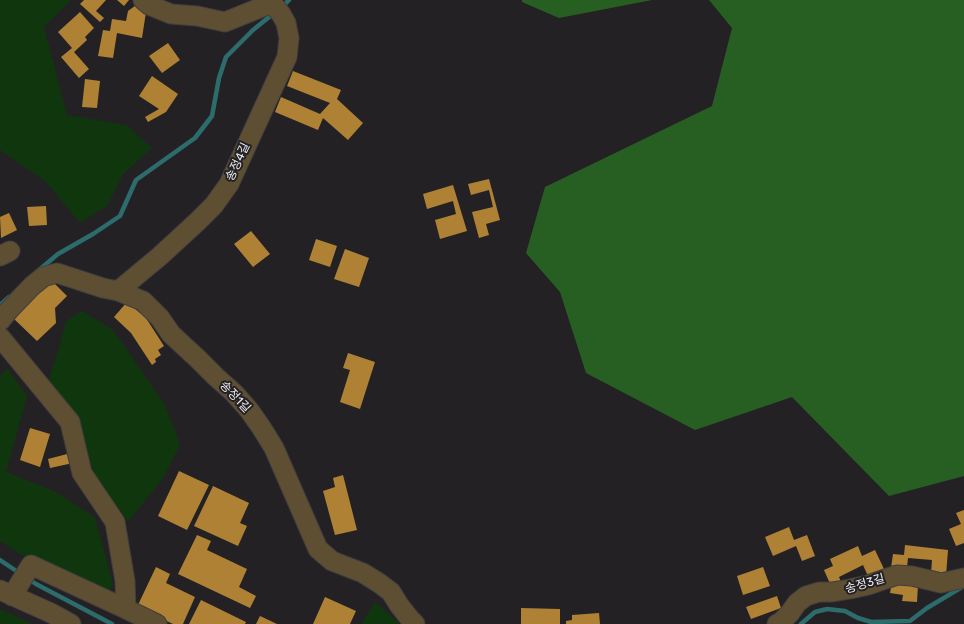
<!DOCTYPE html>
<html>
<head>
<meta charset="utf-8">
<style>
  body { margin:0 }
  canvas { display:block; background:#232124 }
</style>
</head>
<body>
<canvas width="964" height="624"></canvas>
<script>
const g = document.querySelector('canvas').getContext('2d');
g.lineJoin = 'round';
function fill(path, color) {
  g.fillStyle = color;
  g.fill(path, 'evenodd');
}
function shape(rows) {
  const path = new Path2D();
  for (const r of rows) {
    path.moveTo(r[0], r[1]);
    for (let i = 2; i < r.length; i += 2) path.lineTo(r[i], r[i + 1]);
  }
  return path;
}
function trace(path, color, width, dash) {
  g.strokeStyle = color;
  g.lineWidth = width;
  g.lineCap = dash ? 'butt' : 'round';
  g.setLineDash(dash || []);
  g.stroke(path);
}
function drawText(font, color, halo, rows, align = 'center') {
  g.font = font + ' Rubik,"Noto Sans KR",sans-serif';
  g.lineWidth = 4;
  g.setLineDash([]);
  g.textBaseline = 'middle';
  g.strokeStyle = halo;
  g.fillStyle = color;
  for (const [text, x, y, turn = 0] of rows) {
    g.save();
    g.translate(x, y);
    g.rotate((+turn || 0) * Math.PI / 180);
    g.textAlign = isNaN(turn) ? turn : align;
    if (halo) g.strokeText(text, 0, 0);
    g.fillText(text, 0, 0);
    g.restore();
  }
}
const green = shape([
  [0,0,71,0,44,27,67,115,126,125,152,148,123,174,107,206,80,223,45,181,0,150],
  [82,311,113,330,165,405,180,445,163,478,128,522,94,474,78,422,48,382,58,351,66,321],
  [7,368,27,396,6,472,56,492,95,518,113,584,109,591,25,557,0,541,0,377],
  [375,602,400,624,362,624,363,621],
  [0,609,30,623,32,624,0,624]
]);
const forest = shape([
  [522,0,652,0,559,18,522,2],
  [709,0,964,0,964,476,889,496,792,397,695,430,586,373,560,292,526,253,545,187,712,106,732,28]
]);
const stream = shape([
  [282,7,289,0],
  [39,270,58,254,93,234,120,216,136,180,195,138,212,116,219,78,226,57,253,30,274,13],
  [0,305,9,297],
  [0,560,21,574],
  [27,578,36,584,112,624],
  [801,624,815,612,827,609,845,611,858,618,871,622,910,621,927,608,964,586]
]);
const building = shape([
  [84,0,106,0,96,11,104,18,100,22,80,4],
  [117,0,129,0,124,6],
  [139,3,146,12,142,38,117,33,113,58,98,56,103,30,110,31,112,19,126,21,128,11],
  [80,12,94,28,85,37,87,40,74,52,89,69,79,78,61,57,72,48,58,32],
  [168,43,180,60,162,73,149,56],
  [293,71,341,90,337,99,363,123,348,140,323,118,318,130,275,112,281,97,320,114,330,103,287,86],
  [152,76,178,94,166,112,148,122,145,117,159,109,139,96],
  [85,79,100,81,97,108,82,107],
  [489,179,500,220,486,224,489,235,479,238,472,212,493,207,489,190,471,195,468,184],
  [453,185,467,231,440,239,435,220,456,214,453,201,427,209,423,194],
  [46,206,47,225,29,226,27,207],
  [9,213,17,230,1,238,0,217],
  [251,231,270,254,253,267,234,244],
  [316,239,337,246,330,267,309,260],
  [345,249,369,258,359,287,334,279],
  [51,280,67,296,55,308,56,323,37,341,13,318],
  [127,302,146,318,164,346,158,350,161,355,155,359,156,362,152,365,131,333,114,317],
  [348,353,375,362,360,409,340,402,350,370,343,368],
  [30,428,50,434,40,467,20,460],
  [71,453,73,463,50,468,48,459],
  [179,471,209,485,187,530,158,516],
  [343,475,357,530,335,535,323,491,335,487,333,478],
  [213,486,249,503,240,523,247,526,238,546,194,526],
  [964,510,964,543,956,546,949,529,961,524,956,513],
  [789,527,794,540,807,535,815,556,802,561,796,546,773,556,765,537],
  [197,535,211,541,207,550,247,569,239,587,256,596,250,608,178,574],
  [905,545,948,550,946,576,931,574,932,560,908,558,907,567,891,568,893,554,904,555],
  [858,546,862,556,875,550,884,569,868,576,863,565,839,577,841,582,831,586,824,570,833,566,830,559],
  [156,567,170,574,166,583,195,597,183,624,173,624,137,607],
  [763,567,770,586,743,595,737,576],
  [892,582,918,585,917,602,902,601,903,595,890,593],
  [777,596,781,608,751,619,746,607],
  [325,597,356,611,350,624,313,624],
  [201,600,246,622,245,624,189,624],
  [521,608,560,609,560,624,521,624],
  [599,613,600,624,566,624,566,621,572,620,572,615],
  [260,616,277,624,256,624]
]);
const minor = shape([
  [143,0,149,5,171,14,197,16,225,22,272,3],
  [0,256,10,251],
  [118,291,160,256,198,221,214,205,229,184,287,57,289,38,286,23,281,14,272,3],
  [0,321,9,310,32,286,43,277,57,273,103,288,118,291,143,301,160,318,171,334,198,359,216,377,234,393,249,410,261,427,274,448,318,549,332,561,363,573,379,583,391,592,399,605,410,619,415,624],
  [0,337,70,422,82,473,115,522,125,581,126,609,31,565,12,596],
  [0,590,51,613,71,624],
  [126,609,157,624],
  [777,624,781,622,790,613,797,603,806,596,819,592,832,592,850,589,868,585,897,575,912,576,941,583,964,578]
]);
const streetNames = [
  ["송정4길",238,162,-65],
  ["송정1길",235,397,46],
  ["송정3길",865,584,-16]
];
fill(green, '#10360e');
fill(forest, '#275f23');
trace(stream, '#2c6c6d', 4.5);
fill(building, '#af8135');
trace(minor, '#403e40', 21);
trace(minor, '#5f4f32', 19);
drawText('12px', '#efedef', '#232124', streetNames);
</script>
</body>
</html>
